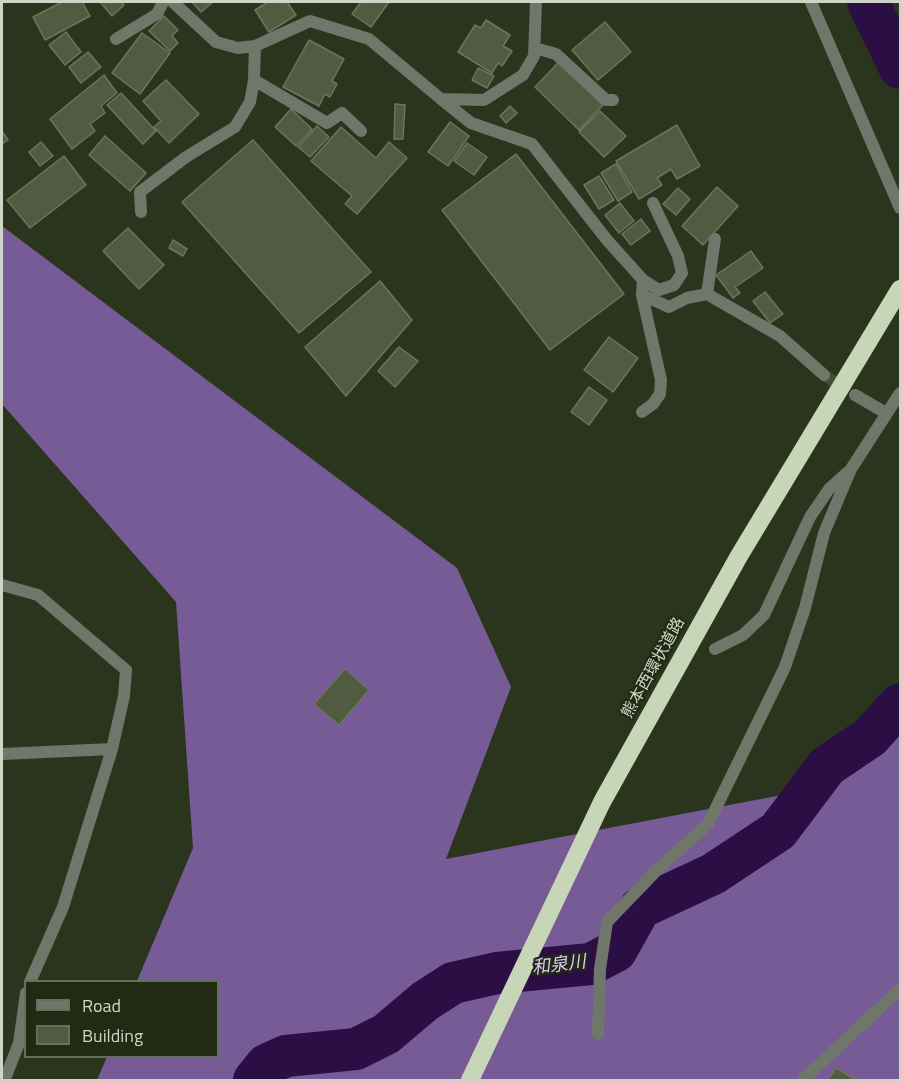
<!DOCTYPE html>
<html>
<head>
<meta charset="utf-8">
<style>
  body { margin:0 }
  #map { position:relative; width:902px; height:1082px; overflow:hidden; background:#2b351d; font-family:"Titillium Web",sans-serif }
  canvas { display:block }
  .frame { position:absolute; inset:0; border:3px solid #ced5c6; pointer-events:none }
  .legend { position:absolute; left:24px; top:980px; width:195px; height:78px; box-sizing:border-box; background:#212b13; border:2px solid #666f5b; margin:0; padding:8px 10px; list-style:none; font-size:18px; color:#ced5c6 }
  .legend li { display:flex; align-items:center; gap:12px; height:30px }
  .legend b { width:30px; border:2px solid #666f5b }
</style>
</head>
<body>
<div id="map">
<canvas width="902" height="1082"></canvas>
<div class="frame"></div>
<ul class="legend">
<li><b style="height:8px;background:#70766a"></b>Road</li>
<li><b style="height:16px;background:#505b41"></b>Building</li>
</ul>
</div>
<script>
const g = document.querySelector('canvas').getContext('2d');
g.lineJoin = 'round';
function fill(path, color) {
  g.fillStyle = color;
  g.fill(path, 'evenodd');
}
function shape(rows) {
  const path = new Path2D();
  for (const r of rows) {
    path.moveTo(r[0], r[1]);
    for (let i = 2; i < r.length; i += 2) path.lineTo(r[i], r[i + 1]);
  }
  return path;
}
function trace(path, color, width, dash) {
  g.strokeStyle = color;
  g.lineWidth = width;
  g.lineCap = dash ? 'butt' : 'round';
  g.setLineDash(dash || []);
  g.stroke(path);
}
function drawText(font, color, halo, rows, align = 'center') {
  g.font = font + ' "Titillium Web","Noto Sans JP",sans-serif';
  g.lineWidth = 4.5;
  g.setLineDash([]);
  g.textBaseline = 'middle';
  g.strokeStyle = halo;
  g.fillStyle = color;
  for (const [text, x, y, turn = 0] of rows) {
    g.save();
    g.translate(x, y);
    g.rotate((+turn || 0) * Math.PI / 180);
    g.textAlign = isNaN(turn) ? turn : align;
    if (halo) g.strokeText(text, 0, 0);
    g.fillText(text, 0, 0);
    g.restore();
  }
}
const forest = shape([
  [2,226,457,568,511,687,446,859,829,786,900,715,900,1080,97,1080,107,1057,218,1056,218,982,137,981,193,848,176,602,2,404]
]);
const river = shape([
  [868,2,900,68],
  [254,1080,266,1065,286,1056,356,1049,386,1034,425,1001,453,983,497,973,591,964,616,951,640,908,713,874,778,831,827,766,870,737,900,704]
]);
const building = shape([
  [62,2,82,2,90,16,45,40,33,17,62,2],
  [100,2,121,2,124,5,112,16,100,2],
  [192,2,213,2,201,12,192,2],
  [268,2,287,2,296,15,269,32,255,10,268,2],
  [361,2,389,2,371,27,352,14,361,2],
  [164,16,178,30,172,36,178,43,170,51,149,31,164,16],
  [486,20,510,35,503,46,512,51,502,66,498,63,492,73,458,52,475,25,481,28,486,20],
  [605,22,631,52,598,80,572,50,605,22],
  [66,32,81,52,65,65,49,45,66,32],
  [142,33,170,53,140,94,112,73,142,33],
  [309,40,344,59,332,81,337,84,330,97,325,94,319,106,283,87,309,40],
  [88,52,101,67,81,83,69,67,88,52],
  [559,62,603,105,579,130,535,87,559,62],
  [478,68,494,76,487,88,472,80,478,68],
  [104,75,117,93,101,106,105,113,90,124,95,131,72,149,50,119,104,75],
  [166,80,199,114,169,143,154,127,161,121,143,101,166,80],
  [121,93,156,131,143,144,107,105,121,93],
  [395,104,405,105,403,139,394,139,395,104],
  [510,106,517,113,506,123,500,116,510,106],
  [291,109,312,129,296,146,275,127,291,109],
  [600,111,626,136,604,157,579,132,600,111],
  [450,122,469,136,448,166,428,152,450,122],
  [677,125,700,166,677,179,671,169,657,178,662,185,639,199,616,161,677,125],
  [317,126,329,137,310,157,298,147,317,126],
  [341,127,376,158,389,142,407,158,357,214,345,204,352,196,311,161,341,127],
  [2,131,8,140,2,144,2,131],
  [105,136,146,173,130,191,89,155,105,136],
  [253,140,371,272,299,333,182,202,253,140],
  [41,142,53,156,40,166,29,152,41,142],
  [467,143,487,157,474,175,454,161,467,143],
  [516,154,624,294,550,350,442,210,516,154],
  [64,156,86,185,30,228,7,200,64,156],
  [616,164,632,192,618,201,601,173,616,164],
  [599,176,614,200,599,209,584,185,599,176],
  [717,187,738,206,703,245,682,226,717,187],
  [678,188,690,199,676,215,663,204,678,188],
  [620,203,634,221,619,233,605,215,620,203],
  [641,219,650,231,631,245,622,234,641,219],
  [128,228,164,265,139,289,103,251,128,228],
  [173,240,187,249,183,256,169,248,173,240],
  [751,251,763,268,735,287,740,293,733,298,716,275,751,251],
  [380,281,412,320,346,396,305,347,380,281],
  [765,292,783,314,770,323,753,301,765,292],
  [609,337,638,358,613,392,584,370,609,337],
  [399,347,418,361,395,387,378,371,399,347],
  [589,387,607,400,589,425,571,412,589,387],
  [345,669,369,690,339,725,314,704,345,669],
  [836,1068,856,1080,828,1080,836,1068]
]);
const streetTunnel = shape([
  [824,375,855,395]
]);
const street = shape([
  [173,2,216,42,238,48,255,46,310,21,369,39,441,99,484,100,523,75,534,56,536,2],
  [811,2,900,208],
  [116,39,157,14,163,2],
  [255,46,254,80,327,123,342,113,361,131],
  [535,48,556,54,606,100,613,100],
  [441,99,471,123,532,144,607,240,643,280,659,290,674,285,682,273,678,256,653,203],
  [141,212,140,192,186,157,235,127,250,102,254,80],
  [643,280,642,295,669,307,687,298,707,294,780,336,824,375],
  [707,294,715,239],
  [642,295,661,380,660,394,653,404,642,412],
  [855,395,886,413],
  [2,585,38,595,126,670,124,696,112,749,63,907,30,982],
  [715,649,743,635,764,615,810,517,829,489,848,472],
  [2,754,112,749],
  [598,1034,600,969,607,922,658,869,708,824,785,667,805,608,824,533,851,469,900,393],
  [2,1080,6,1076,19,1043,26,993],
  [803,1080,900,989]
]);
const highwayBridge = shape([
  [470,1080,602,802,739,556,900,289]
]);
const streetNames = [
  ["熊本西環状道路",654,668,-61]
];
const waterNames = [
  ["和泉川",559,966,-7]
];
fill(forest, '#775b96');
trace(river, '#2b0f44', 42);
fill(building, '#505b41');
trace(building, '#6a765b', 1.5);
trace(streetTunnel, '#434d36', 12, [12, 6]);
trace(street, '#70766a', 12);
trace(highwayBridge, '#c8d6b8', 18);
drawText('16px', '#ced5c6', '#212b13', streetNames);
drawText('italic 18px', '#dfc8fc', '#212b13', waterNames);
</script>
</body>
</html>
